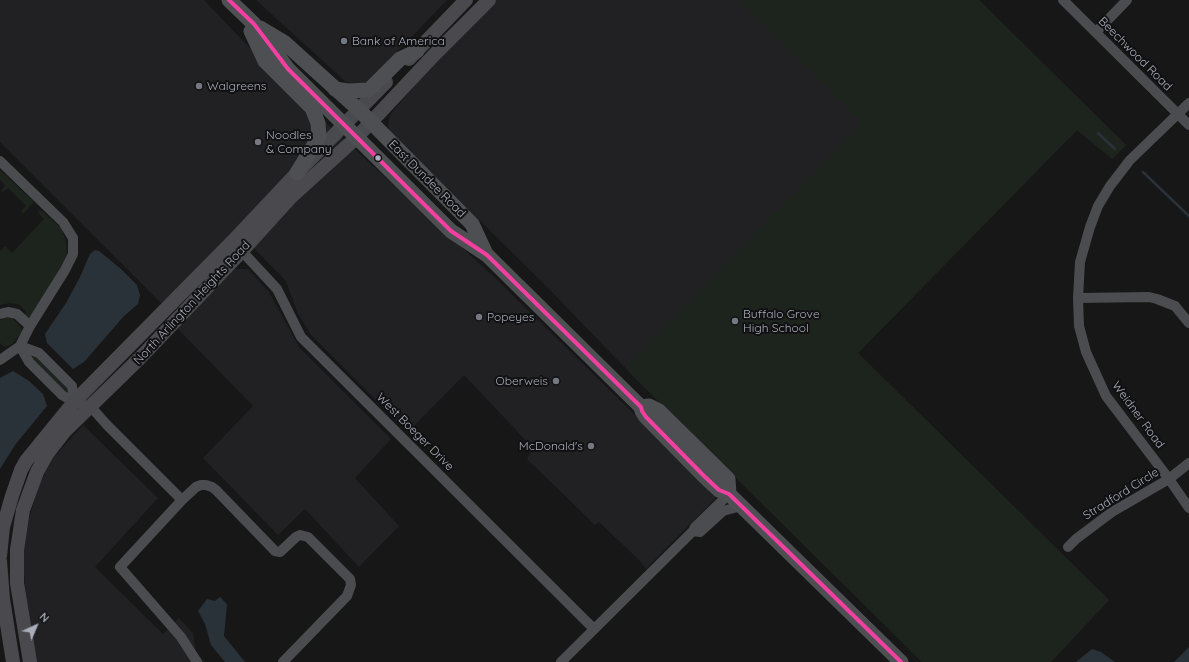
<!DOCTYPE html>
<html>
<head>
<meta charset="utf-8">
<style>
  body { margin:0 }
  #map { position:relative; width:1189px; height:662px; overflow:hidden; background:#171717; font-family:Quicksand,sans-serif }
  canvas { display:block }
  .north { position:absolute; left:16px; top:606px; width:40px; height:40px; -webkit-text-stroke:3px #111113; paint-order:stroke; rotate:44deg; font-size:11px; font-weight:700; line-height:16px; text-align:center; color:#a8adb8 }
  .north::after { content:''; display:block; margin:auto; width:14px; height:18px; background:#a8adb8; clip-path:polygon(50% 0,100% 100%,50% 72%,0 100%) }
</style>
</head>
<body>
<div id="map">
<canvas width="1189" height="662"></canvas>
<div class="north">N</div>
</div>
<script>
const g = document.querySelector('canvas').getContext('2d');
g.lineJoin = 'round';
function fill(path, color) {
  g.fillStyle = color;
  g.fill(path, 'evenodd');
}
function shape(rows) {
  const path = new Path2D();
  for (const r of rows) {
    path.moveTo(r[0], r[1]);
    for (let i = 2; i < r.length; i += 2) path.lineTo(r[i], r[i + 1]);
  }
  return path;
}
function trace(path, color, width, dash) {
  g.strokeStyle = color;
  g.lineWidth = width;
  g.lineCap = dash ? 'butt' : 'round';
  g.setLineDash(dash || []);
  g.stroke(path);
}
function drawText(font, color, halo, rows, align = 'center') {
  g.font = font + ' Quicksand,sans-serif';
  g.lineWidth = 4;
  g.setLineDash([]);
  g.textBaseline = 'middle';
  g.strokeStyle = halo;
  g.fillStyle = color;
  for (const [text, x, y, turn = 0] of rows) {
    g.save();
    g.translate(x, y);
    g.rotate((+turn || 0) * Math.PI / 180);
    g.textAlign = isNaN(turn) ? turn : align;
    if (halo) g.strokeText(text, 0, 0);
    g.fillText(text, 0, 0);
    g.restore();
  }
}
const built = shape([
  [0,0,204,0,291,91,492,275,718,496,646,569,639,560,599,522,595,525,527,459,533,448,464,375,408,432,312,336,298,314,286,281,236,230,162,304,0,142],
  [256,0,447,0,367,83,357,86,346,82],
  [497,0,979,0,1126,145,1112,159,1077,130,858,353,1109,600,1051,662,922,662,632,375,549,289,391,133,388,127,389,118,392,112,425,74],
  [231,269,248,269,269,292,299,347,391,439,355,478,399,526,359,567,305,509,278,535,203,458,253,406,177,328],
  [83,425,158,498,95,567,163,634,179,618,193,633,196,653,205,662,34,662,21,549,37,490,52,459]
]);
const green = shape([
  [738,0,979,0,1126,145,1112,159,1077,130,858,353,1109,600,1051,662,922,662,628,371,629,364,856,129,859,119],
  [0,170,34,202,24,213,22,213,21,211,26,206,8,188,3,192,1,191,5,185,0,180],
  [39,210,42,211,61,228,66,241,67,253,64,261,34,314,27,318,24,315,26,313,24,309,18,304,10,303,0,305,0,251,5,246,12,253,44,219,38,213,38,212],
  [9,316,21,327,22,332,12,344,5,347,0,343,0,321,4,317],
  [31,355,34,355,67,388,67,391,65,391,31,358]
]);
const water = shape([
  [95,250,99,251,121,269,137,285,140,295,138,304,124,316,84,362,73,369,47,343,45,334,66,303,80,277,90,254],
  [13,371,29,381,43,394,47,406,15,445,0,469,0,378],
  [220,597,227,604,224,636,245,662,225,662,211,645,205,624,198,611,207,599,215,601],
  [1189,647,1189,662,1174,662],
  [1092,649,1101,652,1115,662,1076,662]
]);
const stream = shape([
  [1098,133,1115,149],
  [1143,172,1189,216]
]);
const street = shape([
  [1063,0,1189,125],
  [1096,32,1127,0],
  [1189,103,1130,160,1110,186,1098,206,1090,227,1080,262,1078,298,1079,326,1086,352,1106,396,1169,479,1189,508],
  [0,161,63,222,73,238,73,254,65,270,30,326,20,346,0,360],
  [238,247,277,289,301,337,594,629],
  [1078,298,1149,297,1157,299,1175,306,1189,323],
  [0,314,8,312,17,314,30,326],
  [20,346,39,353,72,386,74,402,62,395,29,362,20,346],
  [74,402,91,407,107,425,182,500],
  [693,531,700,532,723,511,741,506],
  [1068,547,1076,539,1112,512,1169,479,1189,463],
  [197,662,181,637,120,567,182,500,196,487,201,485,206,485,212,487,216,490,275,551,280,552,296,537,300,535,308,537,350,579,351,585,347,596,283,662],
  [561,662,693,531,695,527,729,494]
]);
const secondary = shape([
  [409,59,466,0],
  [0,556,3,527,12,496,21,470,26,461,74,402,232,242,297,173,386,82],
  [0,561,3,599,13,662],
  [30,662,17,583,17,550,23,510,37,472,47,454,65,431,140,358,242,251,291,197,357,137,434,55,489,0]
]);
const primary = shape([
  [229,0,254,24,288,69,451,231,487,255,641,407,642,411,646,417,704,476,719,490,729,494,901,662],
  [260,28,285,43,359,110,472,224,486,254],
  [251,31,265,61,312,108,318,123,319,137,297,173],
  [335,89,348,91,369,90,400,59,417,51],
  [641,407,649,406,659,411,724,475,728,479,729,494]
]);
const bus1 = shape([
  [229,0,254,24,288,69,451,231,487,255,641,407,642,411,646,417,704,476,719,490,729,494,901,662]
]);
const markers = [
  [344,41,4,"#757880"],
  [199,86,4,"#757880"],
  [258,142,4,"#757880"],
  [378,158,3.5,"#a8adb8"],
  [479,317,4,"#757880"],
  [735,321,4,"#757880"],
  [556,381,4,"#757880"],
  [591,446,4,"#757880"]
];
const poiNames = [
  ["Bank of America",352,41],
  ["Walgreens",207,86],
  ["Noodles",266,135],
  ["& Company",266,149],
  ["Buffalo Grove",743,314],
  ["High School",743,328],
  ["Popeyes",487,317],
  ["Oberweis",548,381,"right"],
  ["McDonald's",583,446,"right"]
];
const streetNames = [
  ["Beechwood Road",1135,54,45],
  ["East Dundee Road",427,179,45],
  ["North Arlington Heights Road",192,303,-47],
  ["Weidner Road",1138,415,54],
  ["West Boeger Drive",415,432,45],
  ["Stradford Circle",1121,494,-32]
];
fill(built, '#212123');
fill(green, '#1d241e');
fill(water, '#2a3239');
trace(stream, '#2a3239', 2.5);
trace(street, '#4b4c50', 10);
trace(secondary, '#4a4a4e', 14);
trace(primary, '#4d4f52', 15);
trace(bus1, '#f240a1', 4);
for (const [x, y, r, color] of markers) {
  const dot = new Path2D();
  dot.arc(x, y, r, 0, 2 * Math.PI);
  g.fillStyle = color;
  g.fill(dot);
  trace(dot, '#111113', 1.5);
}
drawText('12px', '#a8adb8', '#111113', poiNames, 'left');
drawText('12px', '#a8adb8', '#111113', streetNames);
</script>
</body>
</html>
